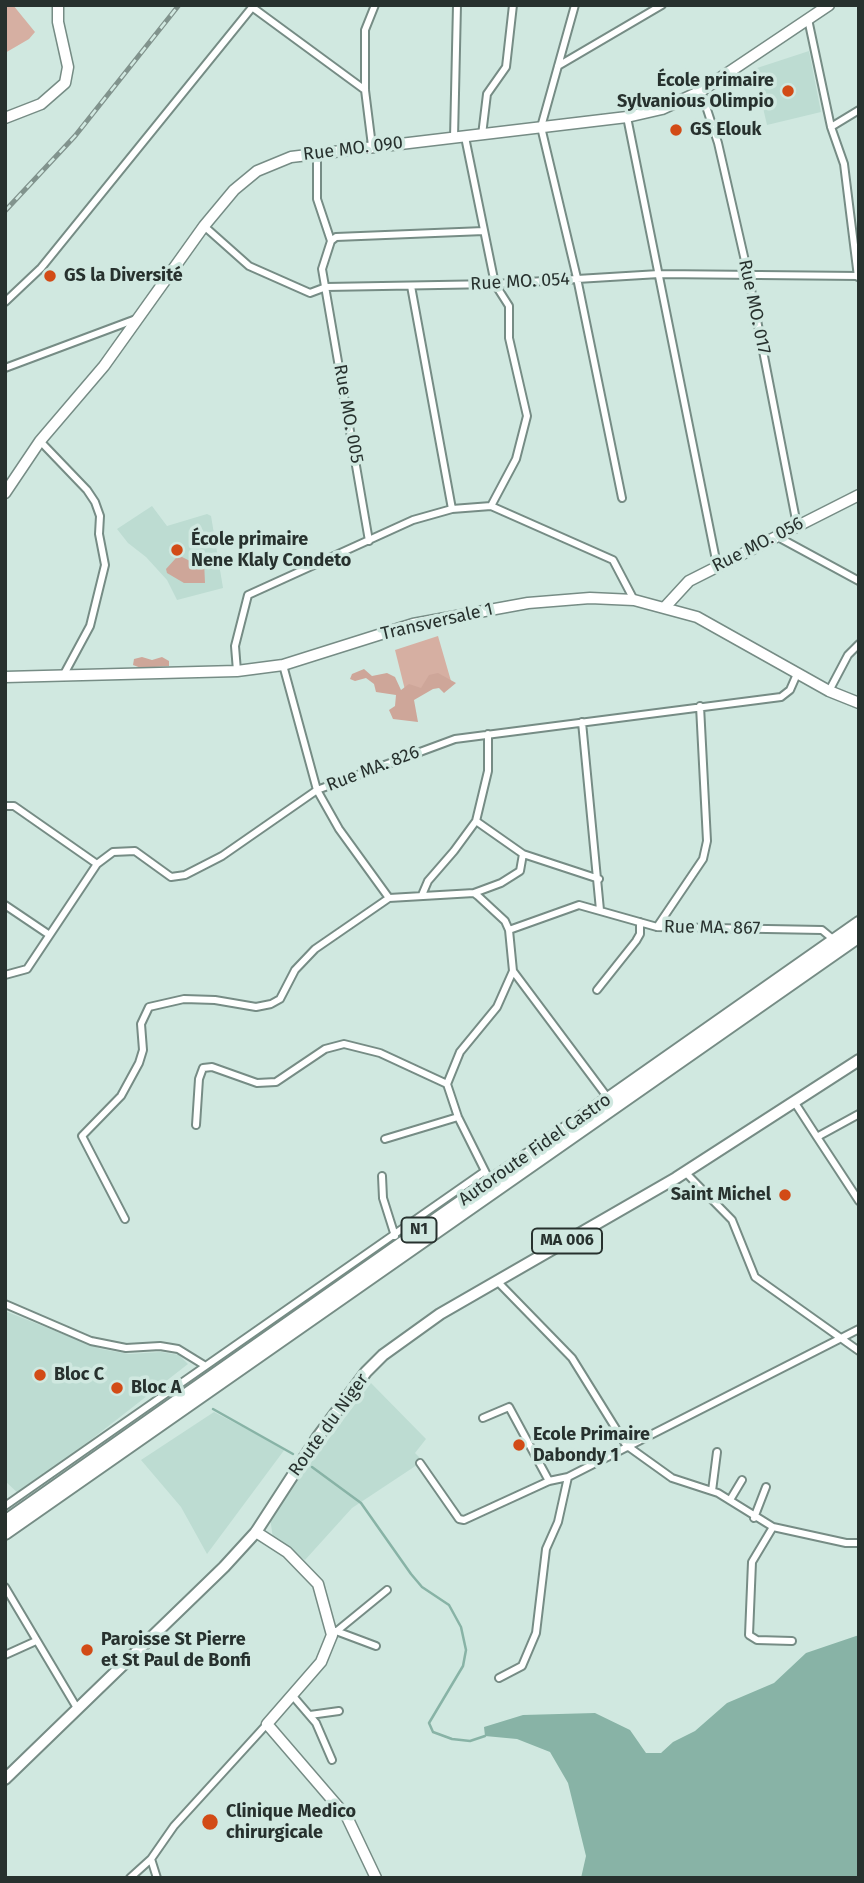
<!DOCTYPE html>
<html>
<head>
<meta charset="utf-8">
<style>
  body { margin:0 }
  #map { position:relative; width:864px; height:1883px; overflow:hidden; background:#d0e8e0; font-family:"Fira Sans",sans-serif }
  canvas { display:block }
  .frame { position:absolute; inset:0; border:7px solid #27312e; pointer-events:none }
</style>
</head>
<body>
<div id="map">
<canvas width="864" height="1883"></canvas>
<div class="frame"></div>
</div>
<script>
const g = document.querySelector('canvas').getContext('2d');
g.lineJoin = 'round';
function fill(path, color) {
  g.fillStyle = color;
  g.fill(path, 'evenodd');
}
function shape(rows) {
  const path = new Path2D();
  for (const r of rows) {
    path.moveTo(r[0], r[1]);
    for (let i = 2; i < r.length; i += 2) path.lineTo(r[i], r[i + 1]);
  }
  return path;
}
function trace(path, color, width, dash) {
  g.strokeStyle = color;
  g.lineWidth = width;
  g.lineCap = dash ? 'butt' : 'round';
  g.setLineDash(dash || []);
  g.stroke(path);
}
function drawText(font, color, halo, rows, align = 'center') {
  g.font = font + ' "Fira Sans",sans-serif';
  g.lineWidth = 7;
  g.setLineDash([]);
  g.textBaseline = 'middle';
  g.strokeStyle = halo;
  g.fillStyle = color;
  for (const [text, x, y, turn = 0] of rows) {
    g.save();
    g.translate(x, y);
    g.rotate((+turn || 0) * Math.PI / 180);
    g.textAlign = isNaN(turn) ? turn : align;
    if (halo) g.strokeText(text, 0, 0);
    g.fillText(text, 0, 0);
    g.restore();
  }
}
const built = shape([
  [809,51,821,112,767,125,754,69],
  [152,506,167,526,207,514,211,516,223,588,177,600,167,580,146,557,128,543,117,529],
  [5,1311,101,1349,129,1354,161,1352,179,1355,188,1364,20,1495,5,1481],
  [371,1383,426,1439,415,1453,423,1461,352,1508,305,1560,273,1539,270,1517],
  [214,1412,285,1449,207,1554,181,1507,141,1460]
]);
const green = shape([
  [5,5,13,5,35,32,29,39,5,53],
  [438,636,451,681,407,698,395,650]
]);
const forest = shape([
  [182,557,196,564,204,561,205,583,184,583,167,573,166,569,176,558],
  [142,657,152,660,162,657,169,661,169,666,141,668,133,665,134,659],
  [364,669,372,676,387,673,395,677,401,690,409,684,421,688,429,675,438,673,456,683,444,693,439,688,433,689,414,700,418,722,393,719,389,710,395,706,396,695,376,692,374,684,366,678,355,681,350,679,352,674]
]);
const water = shape([
  [859,1635,859,1878,581,1878,586,1856,568,1783,550,1752,517,1739,485,1736,484,1727,523,1715,595,1713,630,1730,646,1753,661,1753,673,1742,695,1731,727,1703,774,1683,806,1653]
]);
const stream = shape([
  [213,1409,293,1454],
  [312,1467,361,1503,411,1574,422,1587,449,1605,461,1627,466,1650,463,1666,429,1723,433,1732,452,1739,470,1741,485,1736]
]);
const street = shape([
  [575,5,541,127,577,278,622,498],
  [252,7,365,90],
  [808,19,831,127,844,164,858,277],
  [558,66,662,5],
  [701,91,718,143,748,274,797,525],
  [627,117,717,565],
  [831,127,859,110],
  [482,135,487,94,506,67,513,5],
  [465,137,495,284,509,306,509,338,527,416,516,459,491,506],
  [454,138,457,5],
  [372,146,365,90,365,30,375,5],
  [317,153,317,199,331,241,322,269,369,541],
  [204,226,249,266,310,293,326,287,495,284,659,274,859,276],
  [331,241,336,237,484,231],
  [411,286,452,509],
  [5,302,41,268,254,5],
  [5,368,136,319],
  [40,441,87,490,95,502,100,516,99,534,105,565,90,626,63,676],
  [778,537,859,581],
  [283,665,317,790,339,829,389,898],
  [237,671,235,646,248,595,413,520,452,509,491,506,613,560,634,600],
  [829,691,848,655,859,644],
  [582,722,600,910],
  [5,806,14,806,97,864],
  [476,821,523,854,599,879],
  [474,893,501,883,520,871,523,854],
  [422,895,428,881,454,851,476,821,488,771,488,734],
  [5,905,48,934],
  [657,927,703,859,707,841,700,706],
  [509,930,579,905,657,927,822,930,834,940],
  [5,975,27,969,97,864,113,852,135,851,171,877,185,875,222,856,317,790,455,739,781,697,790,690,797,674],
  [597,990,636,941,640,934,640,922],
  [447,1084,460,1052,497,1007,513,971],
  [795,1103,817,1137],
  [859,1114,817,1137,859,1201],
  [196,1125,199,1079,203,1068,212,1067,257,1083,276,1082,325,1049,344,1044,380,1053,447,1084,458,1117,487,1175],
  [385,1139,458,1117],
  [685,1172,732,1220,755,1277,859,1351],
  [382,1176,383,1198,395,1236],
  [125,1219,82,1136,121,1096,139,1063,143,1050,141,1024,149,1007,184,999,215,1000,256,1007,271,1004,280,999,295,970,315,949,389,898,474,893,478,896,505,921,509,930,513,971,608,1098],
  [497,1281,572,1358,626,1445,672,1478,718,1493,773,1527,846,1543,859,1543],
  [5,1304,91,1341,126,1348,160,1346,178,1349,204,1365],
  [483,1418,509,1407,549,1481],
  [420,1463,459,1519,464,1520,549,1481,568,1477,859,1329],
  [712,1491,717,1452],
  [730,1500,742,1480],
  [5,1506,485,1171],
  [754,1518,766,1487],
  [773,1527,752,1562,749,1635,757,1640,792,1641],
  [5,1587,77,1708],
  [336,1631,376,1646],
  [332,1635,387,1590],
  [5,1655,36,1641],
  [499,1678,522,1666,536,1633,546,1549,558,1522,568,1477],
  [292,1695,316,1723,332,1760],
  [310,1715,339,1711],
  [151,1859,157,1878],
  [130,1878,151,1859,174,1826,267,1724]
]);
const secondary = shape([
  [5,118,41,104,65,83,68,67,58,22,58,5],
  [5,493,40,441,104,366,204,226,234,190,257,171,291,157,627,117,662,109,701,91,829,5],
  [666,606,689,581,859,495],
  [5,677,237,671,283,665,413,624,528,603,590,598,634,600,697,617,829,691,859,703],
  [256,1532,287,1552,318,1584,332,1635,321,1662,267,1724,347,1817,376,1878]
]);
const primary = shape([
  [5,1779,224,1567,256,1532,317,1438,366,1372,383,1355,440,1314,676,1178,859,1060]
]);
const highway = shape([
  [5,1522,859,923],
  [5,1533,859,936]
]);
const rail = shape([
  [5,211,75,136,179,5]
]);
const markers = [
  [788,91,7,"#d24b16"],
  [676,130,7,"#d24b16"],
  [50,276,7,"#d24b16"],
  [177,550,7,"#d24b16"],
  [785,1195,7,"#d24b16"],
  [40,1375,7,"#d24b16"],
  [117,1388,7,"#d24b16"],
  [519,1445,7,"#d24b16"],
  [87,1650,7,"#d24b16"],
  [210,1822,9,"#d24b16"]
];
const shields = [
  [419,1230,35],
  [567,1241,70]
];
const shieldNames = [
  ["N1",419,1230],
  ["MA 006",567,1241]
];
const poiNames = [
  ["École primaire",774,81,"right"],
  ["Sylvanious Olimpio",774,102,"right"],
  ["GS Elouk",690,130],
  ["GS la Diversité",64,276],
  ["École primaire",191,540],
  ["Nene Klaly Condeto",191,561],
  ["Saint Michel",771,1195,"right"],
  ["Bloc C",54,1375],
  ["Bloc A",131,1388],
  ["Ecole Primaire",533,1435],
  ["Dabondy 1",533,1456],
  ["Paroisse St Pierre",101,1640],
  ["et St Paul de Bonfi",101,1661],
  ["Clinique Medico",226,1812],
  ["chirurgicale",226,1833]
];
const streetNames = [
  ["Rue MO. 090",353,149,-7],
  ["Rue MO. 054",520,282,-3],
  ["Rue MO. 017",754,307,78],
  ["Rue MO. 005",348,414,80],
  ["Rue MO. 056",758,545,-27],
  ["Transversale 1",437,622,-13],
  ["Rue MA. 826",373,769,-21],
  ["Rue MA. 867",712,928,1],
  ["Autoroute Fidel Castro",535,1150,-35],
  ["Route du Niger",329,1425,-54]
];
fill(built, '#bddcd2');
fill(green, '#d6afa2');
fill(forest, '#cea699');
fill(water, '#88b3a6');
trace(stream, '#88b3a6', 2.5);
trace(street, '#768c85', 10);
trace(secondary, '#768c85', 13);
trace(primary, '#768c85', 14);
trace(highway, '#768c85', 16);
trace(street, '#fff', 6);
trace(secondary, '#fff', 10);
trace(primary, '#fff', 10);
trace(highway, '#fff', 12);
trace(rail, '#81938d', 5);
trace(rail, '#d0e8e0', 2.5, [8]);
for (const [x, y, r, color] of markers) {
  const dot = new Path2D();
  dot.arc(x, y, r, 0, 2 * Math.PI);
  g.fillStyle = color;
  g.fill(dot);
  trace(dot, '#d0e8e0', 2.5);
}
for (const [x, y, w] of shields) {
  const box = new Path2D();
  box.roundRect(x - w / 2, y - 12.5, w, 25, 5);
  g.fillStyle = '#d0e8e0';
  g.fill(box);
  trace(box, '#27312e', 2);
}
drawText('bold 16px', '#27312e', null, shieldNames);
drawText('bold 18px', '#27312e', '#d0e8e0', poiNames, 'left');
drawText('18px', '#27312e', '#d0e8e0', streetNames);
</script>
</body>
</html>
